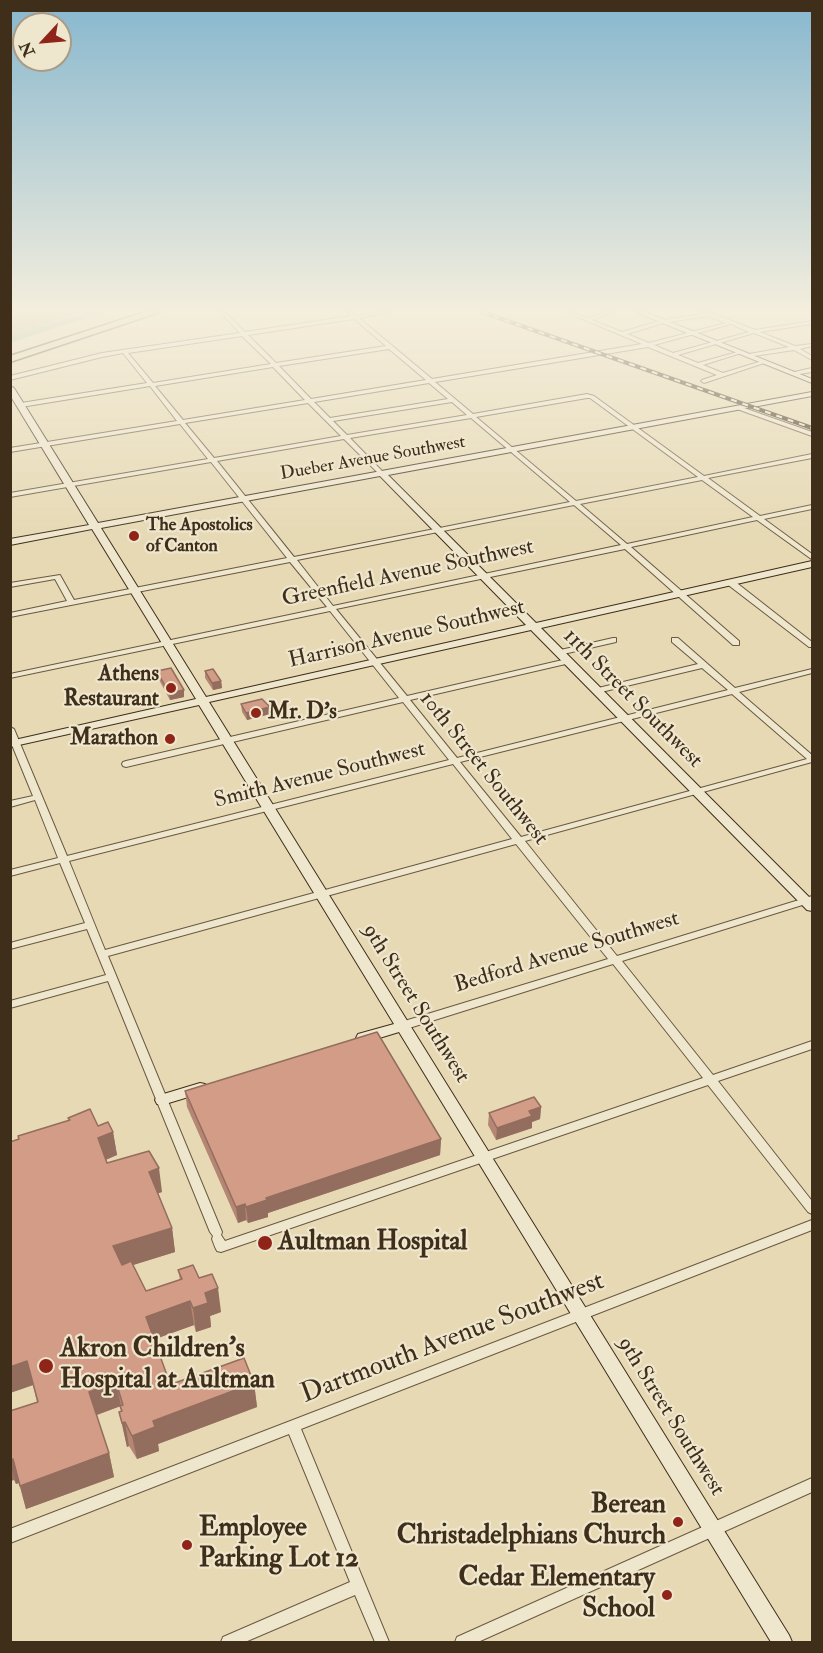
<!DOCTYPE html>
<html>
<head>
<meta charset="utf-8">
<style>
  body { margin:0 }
  #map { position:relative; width:823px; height:1653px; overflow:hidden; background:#e6d9b4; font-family:"IM FELL Double Pica",serif }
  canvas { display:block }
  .frame { position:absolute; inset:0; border:12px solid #3f2e1a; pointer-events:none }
  .north { position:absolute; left:12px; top:12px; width:60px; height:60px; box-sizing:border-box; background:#efe6ce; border:2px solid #a99c86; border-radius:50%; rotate:244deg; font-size:16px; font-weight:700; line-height:24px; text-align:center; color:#3f2e1a }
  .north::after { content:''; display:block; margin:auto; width:21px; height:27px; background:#8f2418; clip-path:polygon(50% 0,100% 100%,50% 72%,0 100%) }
</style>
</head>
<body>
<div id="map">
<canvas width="823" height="1653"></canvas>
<div class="frame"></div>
<div class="north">N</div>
</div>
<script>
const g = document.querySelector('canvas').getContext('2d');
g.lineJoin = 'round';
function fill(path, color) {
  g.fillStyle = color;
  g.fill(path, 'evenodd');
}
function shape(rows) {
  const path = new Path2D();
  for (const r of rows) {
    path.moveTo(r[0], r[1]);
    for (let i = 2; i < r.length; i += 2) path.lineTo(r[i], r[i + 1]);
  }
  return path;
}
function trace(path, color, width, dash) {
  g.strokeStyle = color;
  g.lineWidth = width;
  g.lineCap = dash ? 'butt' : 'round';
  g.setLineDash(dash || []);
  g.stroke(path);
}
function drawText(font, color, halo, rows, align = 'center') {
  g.font = font + ' "IM FELL Double Pica",serif';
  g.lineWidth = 4.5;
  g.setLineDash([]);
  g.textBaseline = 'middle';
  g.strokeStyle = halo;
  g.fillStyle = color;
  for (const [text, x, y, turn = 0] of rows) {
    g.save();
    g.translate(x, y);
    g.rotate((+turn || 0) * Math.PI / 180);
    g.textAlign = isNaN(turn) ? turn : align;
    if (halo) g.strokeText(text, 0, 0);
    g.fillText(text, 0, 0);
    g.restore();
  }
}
const green = shape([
  [11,312,81,312,11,336]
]);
const river = shape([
  [88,312,105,312,10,343,10,336,88,312]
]);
const street = shape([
  [220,312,225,312,245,332,351,316,347,312,353,312,356,316,378,312,393,312,359,318,432,379,642,344,566,312,573,312,587,318,606,312,615,312,592,320,622,332,663,320,703,314,701,312,712,313,755,330,812,321,812,324,760,332,795,346,812,344,812,346,800,349,812,356,812,360,794,350,747,357,746,356,749,354,789,347,754,333,678,355,698,363,741,351,741,353,703,365,723,373,762,361,767,362,704,383,701,381,702,380,717,375,648,347,435,382,473,414,587,394,594,396,704,476,812,454,812,458,708,478,760,516,812,505,812,509,764,519,812,554,812,559,810,558,757,520,631,547,739,641,739,645,733,645,625,549,336,609,407,696,567,659,570,659,571,661,570,663,410,700,457,758,728,690,702,668,597,693,593,691,594,689,698,664,672,642,672,638,678,638,735,688,812,669,812,673,739,692,812,755,812,762,525,841,617,956,812,896,812,902,622,961,713,1075,812,1041,812,1049,718,1081,812,1201,812,1214,808,1212,708,1085,221,1252,217,1251,215,1247,212,1239,213,1236,210,1232,108,981,10,1008,10,1001,106,975,87,929,10,949,10,943,85,923,60,863,10,876,10,870,58,858,35,800,10,807,10,801,33,796,10,740,10,727,14,729,67,856,449,760,403,702,126,767,123,766,122,764,123,762,126,761,399,698,330,611,10,678,10,674,327,607,290,562,10,617,10,613,67,601,55,579,10,587,10,583,60,575,74,600,287,558,211,462,10,497,10,493,208,459,180,424,10,452,10,448,177,421,150,386,21,407,18,405,21,403,147,383,123,353,102,357,10,380,10,376,102,353,240,333,220,312],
  [708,316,726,323,649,343,627,334,664,323,708,316],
  [354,319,386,346,276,363,248,335,354,319],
  [731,324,749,332,673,353,654,345,731,324],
  [242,336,271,364,153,383,128,353,242,336],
  [389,349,426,380,311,399,279,366,389,349],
  [273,367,305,400,183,420,155,386,273,367],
  [429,383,448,399,330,418,314,402,429,383],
  [587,398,590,398,698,477,576,501,476,417,587,398],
  [452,402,467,415,347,435,333,421,452,402],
  [308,403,341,436,214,458,185,423,308,403],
  [471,418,570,502,294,557,217,461,344,439,380,475,382,476,384,475,384,473,350,438,471,418],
  [702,480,753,517,627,544,580,504,702,480],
  [574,505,621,545,333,606,297,560,574,505],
  [732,694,807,759,521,837,460,762,732,694],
  [453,764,512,839,105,950,69,861,453,764],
  [516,844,608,959,398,1023,397,1026,398,1029,406,1029,613,964,703,1078,225,1241,221,1235,222,1232,108,956,516,844],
  [812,368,812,372,793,375,790,373,812,368],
  [737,407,741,407,812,432,812,436,737,409,737,407],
  [727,580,733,580,812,642,812,647,809,647,727,584,727,580],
  [613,638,616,638,616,642,559,655,555,653,556,651,613,638],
  [812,1220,812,1230,301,1429,389,1642,375,1642,355,1595,245,1642,221,1642,223,1637,350,1582,289,1434,10,1543,10,1529,812,1220],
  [812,1478,812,1492,478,1642,455,1642,457,1637,812,1478]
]);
const secondary = shape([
  [635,312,645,312,812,379,812,383,635,312],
  [10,386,14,388,98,523,812,392,812,396,388,475,536,623,812,561,812,567,541,628,812,900,812,911,807,910,531,630,209,702,789,1635,792,1642,771,1642,399,1032,363,1043,358,1042,356,1038,358,1034,394,1024,199,705,10,747,10,741,196,699,92,529,10,545,10,539,89,525,10,395,10,386],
  [380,476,526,625,206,697,101,528,380,476],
  [200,1083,205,1084,207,1088,205,1092,162,1105,157,1104,155,1100,157,1096,200,1083]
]);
const highway = shape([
  [145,312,160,312,10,362,10,356,145,312]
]);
const rail = shape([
  [482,312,812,428]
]);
const wall = shape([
  [157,671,184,690,184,697,170,700,158,678],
  [205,671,221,681,222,688,213,690,205,678],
  [241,704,270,714,247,720,242,712],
  [185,1091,441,1139,440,1155,268,1213,268,1217,248,1223,246,1220,238,1223,187,1107],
  [541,1107,540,1119,532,1122,532,1128,496,1140,488,1125,489,1113],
  [68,1118,98,1126,113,1132,117,1155,106,1160,107,1163,162,1192,158,1193,172,1228,175,1252,133,1265,146,1291,180,1280,178,1270,199,1278,221,1312,210,1316,211,1327,196,1332,194,1325,154,1339,168,1378,172,1384,254,1383,257,1407,158,1444,159,1451,137,1459,129,1446,127,1447,119,1412,121,1412,120,1406,96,1415,109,1453,114,1477,26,1509,19,1483,16,1484,14,1480,10,1481,10,1411,37,1402,33,1385,10,1393,10,1142,69,1120]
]);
const shadedWall = shape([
  [221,681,222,688,213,690,212,683],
  [184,690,184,697,170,700,169,693],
  [270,707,270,714,247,720,246,713],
  [541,1107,540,1119,532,1122,532,1128,496,1140,497,1128,529,1111],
  [113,1132,117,1155,102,1161,98,1138],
  [441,1139,440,1155,268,1213,268,1217,248,1223,246,1207,266,1198],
  [159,1168,162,1192,153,1195,149,1172],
  [245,1204,246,1220,238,1223,236,1207],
  [172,1228,175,1252,117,1270,113,1246],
  [218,1288,221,1312,210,1316,211,1327,196,1332,193,1308,205,1293],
  [190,1301,194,1325,150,1341,146,1317],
  [27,1361,33,1385,10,1393,10,1367],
  [116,1382,121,1406,94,1416,89,1392],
  [254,1383,257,1407,158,1444,159,1451,137,1459,132,1436,153,1421],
  [125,1422,129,1446,127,1447,122,1423],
  [109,1453,114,1477,26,1509,20,1486],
  [13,1459,20,1482,16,1484,10,1466,10,1460],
  [10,1466,14,1480,10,1481]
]);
const building = shape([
  [171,668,184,690,169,693,157,671,171,668],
  [213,669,221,681,212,683,205,671,213,669],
  [262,699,270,707,246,713,241,704,262,699],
  [377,1032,441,1139,266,1198,267,1200,246,1207,245,1204,236,1207,185,1091,377,1032],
  [534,1097,541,1107,529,1111,532,1116,497,1128,489,1113,534,1097],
  [90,1109,98,1126,108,1122,113,1132,98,1138,107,1163,149,1151,159,1168,149,1172,172,1228,113,1246,122,1265,131,1261,146,1291,182,1279,178,1270,193,1265,199,1278,212,1274,218,1288,205,1293,208,1303,193,1308,190,1301,146,1317,168,1378,170,1378,172,1384,244,1358,254,1383,153,1421,155,1427,132,1436,125,1422,122,1423,119,1412,122,1411,120,1406,123,1405,116,1382,89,1392,109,1453,20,1486,13,1459,10,1460,10,1411,38,1402,27,1361,10,1367,10,1142,19,1139,18,1136,70,1120,68,1118,90,1109]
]);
const markers = [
  [134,536,6,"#8f2418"],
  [171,688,6,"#8f2418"],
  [256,713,6,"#8f2418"],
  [170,739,6,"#8f2418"],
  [265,1243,8,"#8f2418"],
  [46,1366,8,"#8f2418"],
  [678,1522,6,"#8f2418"],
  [187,1545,6,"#8f2418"],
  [667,1595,6,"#8f2418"]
];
const farStreetnames = [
  ["Dueber Avenue Southwest",373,459,-10]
];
const farPoinames = [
  ["The Apostolics",146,526],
  ["of Canton",146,547]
];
const streetNames = [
  ["Greenfield Avenue Southwest",408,574,-12],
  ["Harrison Avenue Southwest",407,635,-13],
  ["11th Street Southwest",632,699,45],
  ["10th Street Southwest",483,769,51],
  ["Smith Avenue Southwest",320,776,-14],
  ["Bedford Avenue Southwest",567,953,-17],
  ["9th Street Southwest",415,1004,58],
  ["9th Street Southwest",670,1417,58]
];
const poiNames = [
  ["Athens",159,675],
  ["Restaurant",159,700],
  ["Mr. D's",268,713,"left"],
  ["Marathon",158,739]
];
const nearPoinames = [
  ["Aultman Hospital",278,1243],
  ["Akron Children's",60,1350],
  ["Hospital at Aultman",60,1381],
  ["Berean",666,1506,"right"],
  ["Christadelphians Church",666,1537,"right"],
  ["Employee",199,1529],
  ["Parking Lot 12",199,1560],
  ["Cedar Elementary",655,1579,"right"],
  ["School",655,1610,"right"]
];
const nearStreetnames = [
  ["Dartmouth Avenue Southwest",453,1339,-21]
];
fill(green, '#b4bf8e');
fill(river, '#97bba8');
trace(street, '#695940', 2);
trace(secondary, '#3f2e1a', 2);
trace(highway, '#3f2e1a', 3);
fill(street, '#efe6ce');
fill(secondary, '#efe6ce');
fill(highway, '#e6d9b4');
trace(rail, '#3f2e1a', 4);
trace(rail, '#efe6ce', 2, [6]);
fill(wall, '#b58674');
fill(shadedWall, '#936d5e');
fill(building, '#d29c87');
trace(building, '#936d5e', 1.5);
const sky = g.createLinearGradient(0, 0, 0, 544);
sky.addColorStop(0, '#87b7ce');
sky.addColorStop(0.57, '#f4eedd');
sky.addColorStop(1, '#f4eedd00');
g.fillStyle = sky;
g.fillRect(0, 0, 823, 544);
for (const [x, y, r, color] of markers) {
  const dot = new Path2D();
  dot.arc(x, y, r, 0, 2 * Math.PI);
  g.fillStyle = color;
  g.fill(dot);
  trace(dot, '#efe6ce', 2);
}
drawText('18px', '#3f2e1a', '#efe6ce', farStreetnames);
drawText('bold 18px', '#3f2e1a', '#efe6ce', farPoinames, 'left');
drawText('22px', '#3f2e1a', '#efe6ce', streetNames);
drawText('bold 22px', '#3f2e1a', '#efe6ce', poiNames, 'right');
drawText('bold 27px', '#3f2e1a', '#efe6ce', nearPoinames, 'left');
drawText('27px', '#3f2e1a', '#efe6ce', nearStreetnames);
</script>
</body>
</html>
